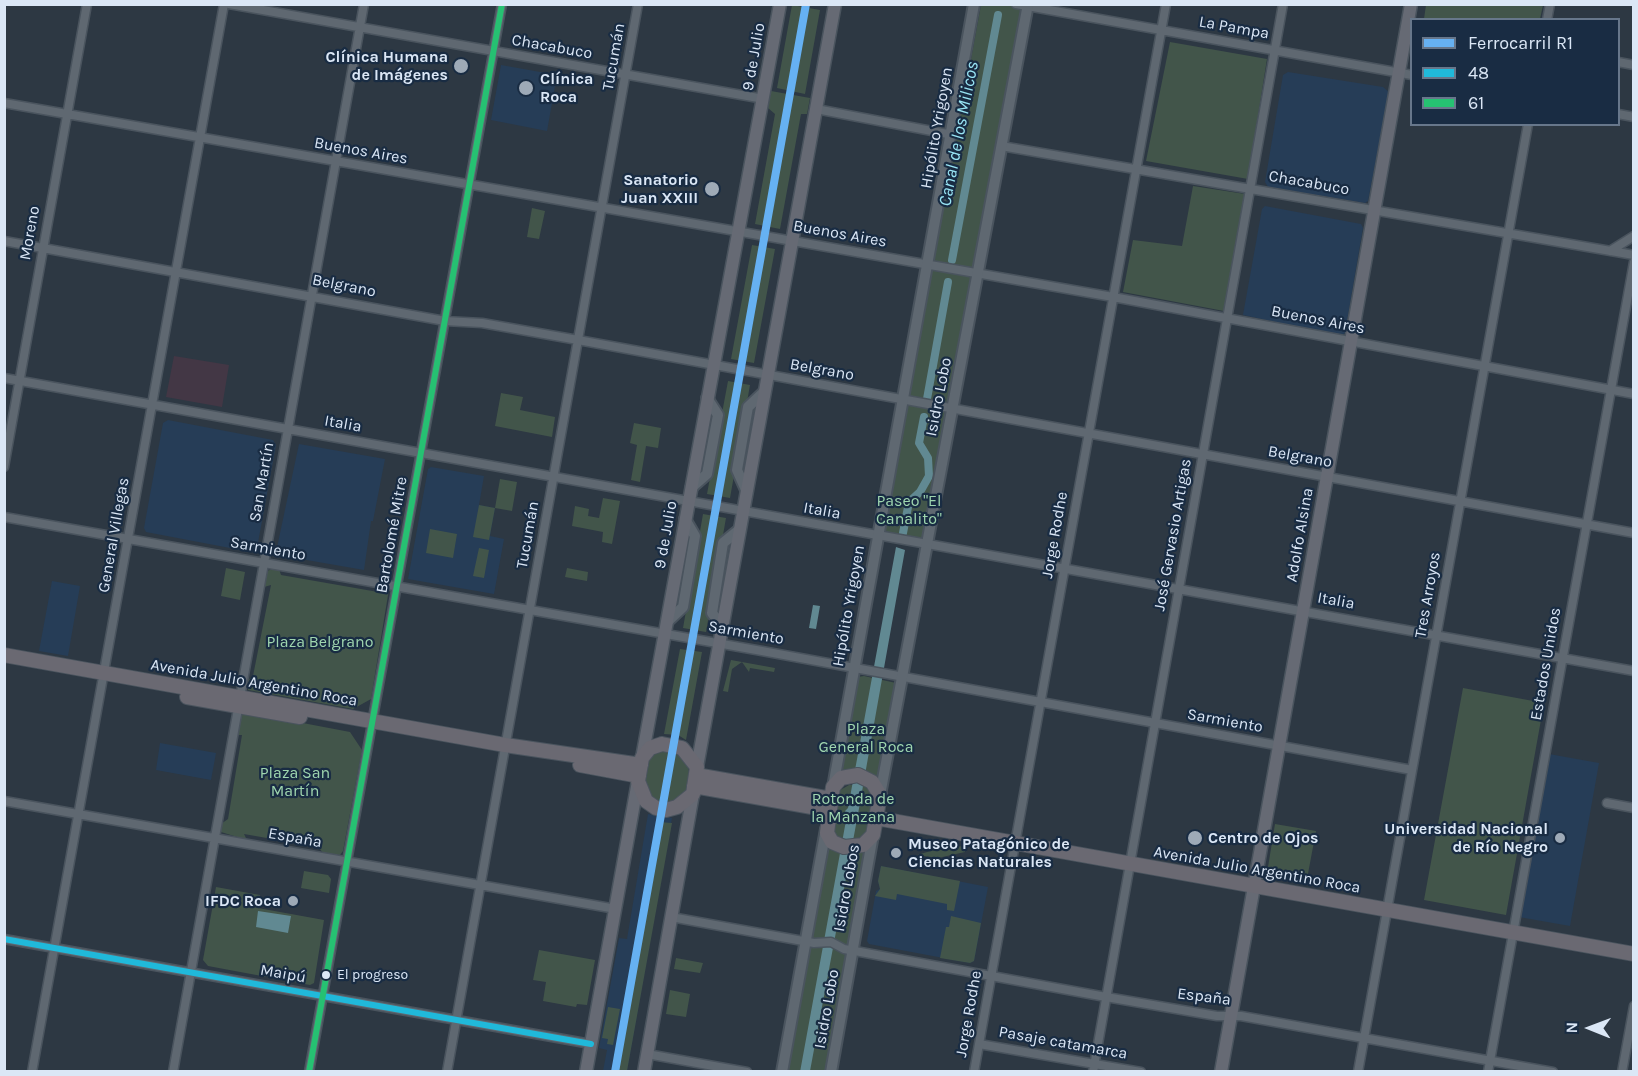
<!DOCTYPE html>
<html>
<head>
<meta charset="utf-8">
<style>
  body { margin:0 }
  #map { position:relative; width:1638px; height:1076px; overflow:hidden; background:#2d3843; font-family:Karla,sans-serif }
  canvas { display:block }
  .frame { position:absolute; inset:0; border:6px solid #dbe7f6; pointer-events:none }
  .legend { position:absolute; left:1410px; top:18px; width:210px; height:108px; box-sizing:border-box; background:#192c43; border:2px solid #67778b; margin:0; padding:8px 10px; list-style:none; font-size:18px; color:#dbe7f6 }
  .legend li { display:flex; align-items:center; gap:12px; height:30px }
  .legend b { width:30px; border:2px solid #67778b }
  .north { position:absolute; left:1560px; top:998px; width:60px; height:60px; -webkit-text-stroke:4px #192c43; paint-order:stroke; rotate:271deg; font-size:16px; font-weight:700; line-height:24px; text-align:center; color:#dbe7f6 }
  .north::after { content:''; display:block; margin:auto; width:21px; height:27px; background:#dbe7f6; clip-path:polygon(50% 0,100% 100%,50% 72%,0 100%) }
</style>
</head>
<body>
<div id="map">
<canvas width="1638" height="1076"></canvas>
<div class="frame"></div>
<ul class="legend">
<li><b style="height:8px;background:#66b1f2"></b>Ferrocarril R1</li>
<li><b style="height:8px;background:#20b9da"></b>48</li>
<li><b style="height:8px;background:#26c172"></b>61</li>
</ul>
<div class="north">N</div>
</div>
<script>
const g = document.querySelector('canvas').getContext('2d');
g.lineJoin = 'round';
function fill(path, color) {
  g.fillStyle = color;
  g.fill(path, 'evenodd');
}
function shape(rows) {
  const path = new Path2D();
  for (const r of rows) {
    path.moveTo(r[0], r[1]);
    for (let i = 2; i < r.length; i += 2) path.lineTo(r[i], r[i + 1]);
  }
  return path;
}
function trace(path, color, width, dash) {
  g.strokeStyle = color;
  g.lineWidth = width;
  g.lineCap = dash ? 'butt' : 'round';
  g.setLineDash(dash || []);
  g.stroke(path);
}
function drawText(font, color, halo, rows, align = 'center') {
  g.font = font + ' Karla,sans-serif';
  g.lineWidth = 4.5;
  g.setLineDash([]);
  g.textBaseline = 'middle';
  g.strokeStyle = halo;
  g.fillStyle = color;
  for (const [text, x, y, turn = 0] of rows) {
    g.save();
    g.translate(x, y);
    g.rotate((+turn || 0) * Math.PI / 180);
    g.textAlign = isNaN(turn) ? turn : align;
    if (halo) g.strokeText(text, 0, 0);
    g.fillText(text, 0, 0);
    g.restore();
  }
}
const commercial = shape([
  [174,356,229,365,222,407,166,397]
]);
const built = shape([
  [501,65,557,75,547,131,491,120],
  [1288,72,1383,87,1389,92,1368,201,1365,203,1268,187,1265,182,1283,75],
  [1265,206,1361,224,1363,228,1345,333,1341,336,1243,315,1262,209],
  [168,420,273,440,276,445,257,548,251,552,146,532,144,528,163,423],
  [299,444,385,459,373,521,371,521,364,570,278,555,276,552],
  [431,467,484,476,479,505,495,508,490,536,504,539,494,594,408,579,428,469],
  [52,581,80,586,68,656,39,651],
  [160,743,216,753,211,780,156,770],
  [1549,754,1599,763,1570,926,1519,917],
  [648,814,672,818,627,1071,603,1071,607,1050,599,1048,619,938,627,939],
  [881,866,988,887,974,961,970,963,869,944,867,941,876,891,880,889,878,881]
]);
const green = shape([
  [792,5,820,10,805,94,777,88],
  [981,5,1022,5,925,545,883,534],
  [1426,5,1426,4,1543,5,1540,19,1424,19],
  [1170,42,1267,59,1248,179,1146,161],
  [771,91,810,98,807,114,801,114,780,229,755,224,775,114,768,108],
  [1193,186,1245,194,1224,311,1123,292,1133,240,1182,246],
  [532,208,545,211,539,239,527,237],
  [752,245,775,249,754,363,731,359],
  [728,381,750,385,730,498,707,494],
  [501,393,523,397,520,410,555,417,552,437,495,426],
  [634,423,661,428,658,448,646,446,640,482,631,480,637,445,630,443],
  [500,479,517,482,512,511,495,508,489,540,473,537,479,505,495,508],
  [603,498,620,501,612,544,602,542,603,532,572,526,575,506,589,509,588,516,599,518],
  [703,514,726,518,706,632,683,628],
  [430,529,457,534,453,558,426,553],
  [479,548,489,550,484,578,473,576],
  [226,568,245,572,240,600,221,596],
  [275,568,279,569,281,575,378,592,377,586,389,589,371,699,353,709,248,690,247,681,253,676,271,585,264,587,267,571],
  [567,568,588,572,587,581,565,577],
  [680,649,702,652,686,740,678,735,664,734],
  [731,660,775,668,774,672,750,668,749,672,742,662,732,669,728,692,723,691],
  [864,676,896,683,879,782,842,775,838,770,857,677],
  [1463,688,1544,703,1506,915,1424,900],
  [245,712,350,732,362,750,343,851,340,855,324,854,318,847,244,834,247,840,221,832,221,824,228,819,242,735,237,735,240,716],
  [660,750,675,750,688,762,689,774,686,793,676,804,657,805,643,787,647,761,654,752],
  [849,785,862,785,869,790,873,799,868,830,863,838,854,841,835,836,830,824,837,792],
  [659,822,672,823,627,1071,614,1071],
  [1275,824,1316,831,1307,879,1273,873,1268,867],
  [951,845,965,847,965,852,938,858,917,855],
  [828,847,861,851,864,854,828,1071,785,1071],
  [881,866,960,881,954,911,947,910,947,904,897,894,896,900,875,896,880,889,878,881],
  [304,871,328,875,331,879,329,893,301,888],
  [216,887,260,895,258,908,324,920,314,983,310,985,208,966,203,960],
  [951,916,981,923,974,961,970,963,940,958,946,927,949,927],
  [539,950,595,960,587,1005,577,1004,576,1007,543,1001,546,982,533,980],
  [676,958,703,963,700,973,674,969],
  [670,990,690,994,686,1017,666,1014],
  [608,1007,620,1009,613,1045,607,1044,608,1039,602,1038]
]);
const water = shape([
  [896,547,905,550,858,814,810,1071,800,1072,847,815,845,811,848,808],
  [813,605,820,606,816,629,809,628],
  [258,911,291,916,288,933,256,927]
]);
const canal = shape([
  [952,260,998,15],
  [927,399,948,282],
  [903,533,909,502,920,492,929,476,928,458,919,443,924,417]
]);
const minor = shape([
  [229,4,764,99],
  [1016,4,1412,75],
  [1547,20,1550,4],
  [1618,62,1634,65],
  [4,103,1113,297,1634,394],
  [816,109,953,135],
  [1618,114,1634,117],
  [1001,146,1634,255],
  [4,241,445,321,482,323,578,340,1634,533],
  [1610,251,1634,236],
  [4,378,1634,671],
  [4,467,87,4],
  [4,517,762,651,1412,770],
  [4,801,616,909],
  [1607,803,1634,808],
  [671,917,814,943,831,942,844,949,1106,997,1217,1016,1241,1016,1553,1072],
  [4,939,591,1044],
  [979,1044,1141,1072],
  [647,1054,747,1072],
  [32,1072,224,4],
  [173,1072,364,4],
  [309,1072,502,4],
  [447,1072,638,4],
  [974,1072,1166,4],
  [1093,1072,1283,4],
  [1358,1072,1528,124],
  [1488,1072,1634,262],
  [1622,1072,1634,1006]
]);
const tertiary = shape([
  [691,488,707,474,718,415,707,398],
  [746,490,737,470,748,407,764,392],
  [667,622,683,607,695,536,685,519],
  [722,626,712,613,723,543,739,530],
  [833,787,974,4],
  [880,795,1028,4],
  [782,1072,826,829],
  [831,1072,873,835]
]);
const secondary = shape([
  [642,758,780,4],
  [697,767,835,4],
  [586,1072,638,781],
  [644,1072,693,794],
  [1221,1072,1411,4]
]);
const primary = shape([
  [4,655,505,745,641,765],
  [187,697,300,717],
  [662,744,682,748,697,767,693,794,677,807,666,810,656,808,646,801,638,781,642,758,650,748,662,744],
  [580,765,639,776],
  [696,775,831,799],
  [858,775,872,782,880,795,873,835,863,845,844,847,832,842,827,833,833,787,841,778,858,775],
  [694,786,829,810],
  [876,818,1634,954]
]);
const bus1 = shape([
  [4,939,591,1044]
]);
const bus2 = shape([
  [309,1072,502,4]
]);
const rail1 = shape([
  [615,1072,806,4]
]);
const markers = [
  [461,66,8,"#9eaab7"],
  [526,88,8,"#9eaab7"],
  [712,189,8,"#9eaab7"],
  [1195,838,8,"#9eaab7"],
  [1560,838,6,"#9eaab7"],
  [896,853,6,"#9eaab7"],
  [293,901,6,"#9eaab7"],
  [326,975,5,"#dbe7f6"]
];
const busNames = [
  ["El progreso",337,975]
];
const streetNames = [
  ["La Pampa",1234,28,10],
  ["Chacabuco",552,47,10],
  ["Tucumán",614,57,-80],
  ["9 de Julio",754,57,-80],
  ["Hipólito Yrigoyen",937,128,-80],
  ["Buenos Aires",361,151,10],
  ["Chacabuco",1309,183,10],
  ["Moreno",30,233,-80],
  ["Buenos Aires",840,234,10],
  ["Belgrano",344,286,11],
  ["Buenos Aires",1318,320,11],
  ["Belgrano",822,370,10],
  ["Isidro Lobo",939,397,-79],
  ["Italia",343,424,10],
  ["Belgrano",1300,457,10],
  ["San Martín",262,482,-80],
  ["Italia",822,511,10],
  ["General Villegas",114,535,-80],
  ["Bartolomé Mitre",392,535,-80],
  ["Tucumán",528,535,-80],
  ["9 de Julio",666,535,-80],
  ["Jorge Rodhe",1055,535,-80],
  ["José Gervasio Artigas",1173,535,-80],
  ["Adolfo Alsina",1300,535,-80],
  ["Sarmiento",268,549,10],
  ["Tres Arroyos",1428,595,-80],
  ["Italia",1336,601,10],
  ["Hipólito Yrigoyen",849,606,-80],
  ["Sarmiento",746,633,10],
  ["Estados Unidos",1546,664,-80],
  ["Avenida Julio Argentino Roca",254,683,10],
  ["Sarmiento",1225,721,10],
  ["España",295,838,10],
  ["Avenida Julio Argentino Roca",1257,870,10],
  ["Isidro Lobos",847,888,-80],
  ["Maipú",283,974,10],
  ["España",1204,997,7],
  ["Isidro Lobo",827,1009,-80],
  ["Jorge Rodhe",969,1014,-80],
  ["Pasaje catamarca",1063,1043,10]
];
const poiNames = [
  ["Clínica Humana",448,57],
  ["de Imágenes",448,75],
  ["Clínica",540,79,"left"],
  ["Roca",540,97,"left"],
  ["Sanatorio",698,180],
  ["Juan XXIII",698,198],
  ["Universidad Nacional",1548,829],
  ["de Río Negro",1548,847],
  ["Centro de Ojos",1208,838,"left"],
  ["Museo Patagónico de",908,844,"left"],
  ["Ciencias Naturales",908,862,"left"],
  ["IFDC Roca",281,901]
];
const parkNames = [
  ["Paseo \"El",909,501],
  ["Canalito\"",909,519],
  ["Plaza Belgrano",320,642],
  ["Plaza",866,729],
  ["General Roca",866,747],
  ["Plaza San",295,773],
  ["Martín",295,791],
  ["Rotonda de",853,799],
  ["la Manzana",853,817]
];
const waterNames = [
  ["Canal de los Milicos",959,134,-79]
];
fill(commercial, '#433745');
fill(built, '#263d57');
fill(green, '#42554a');
fill(water, '#618992');
trace(canal, '#618992', 8);
trace(minor, '#4a545e', 11);
trace(tertiary, '#4a545e', 14);
trace(secondary, '#4a545e', 15);
trace(primary, '#4a545e', 16);
trace(minor, '#5f6871', 8);
trace(tertiary, '#5f6871', 10);
trace(secondary, '#666a74', 12);
trace(primary, '#6a6972', 14);
trace(bus1, '#20b9da', 6);
trace(bus2, '#26c172', 6);
trace(rail1, '#66b1f2', 8);
for (const [x, y, r, color] of markers) {
  const dot = new Path2D();
  dot.arc(x, y, r, 0, 2 * Math.PI);
  g.fillStyle = color;
  g.fill(dot);
  trace(dot, '#192c43', 2);
}
drawText('14px', '#dbe7f6', '#192c43', busNames, 'left');
drawText('16px', '#dbe7f6', '#192c43', streetNames);
drawText('bold 16px', '#dbe7f6', '#192c43', poiNames, 'right');
drawText('16px', '#9fd6af', '#192c43', parkNames);
drawText('italic 18px', '#99e5f5', '#192c43', waterNames);
</script>
</body>
</html>
